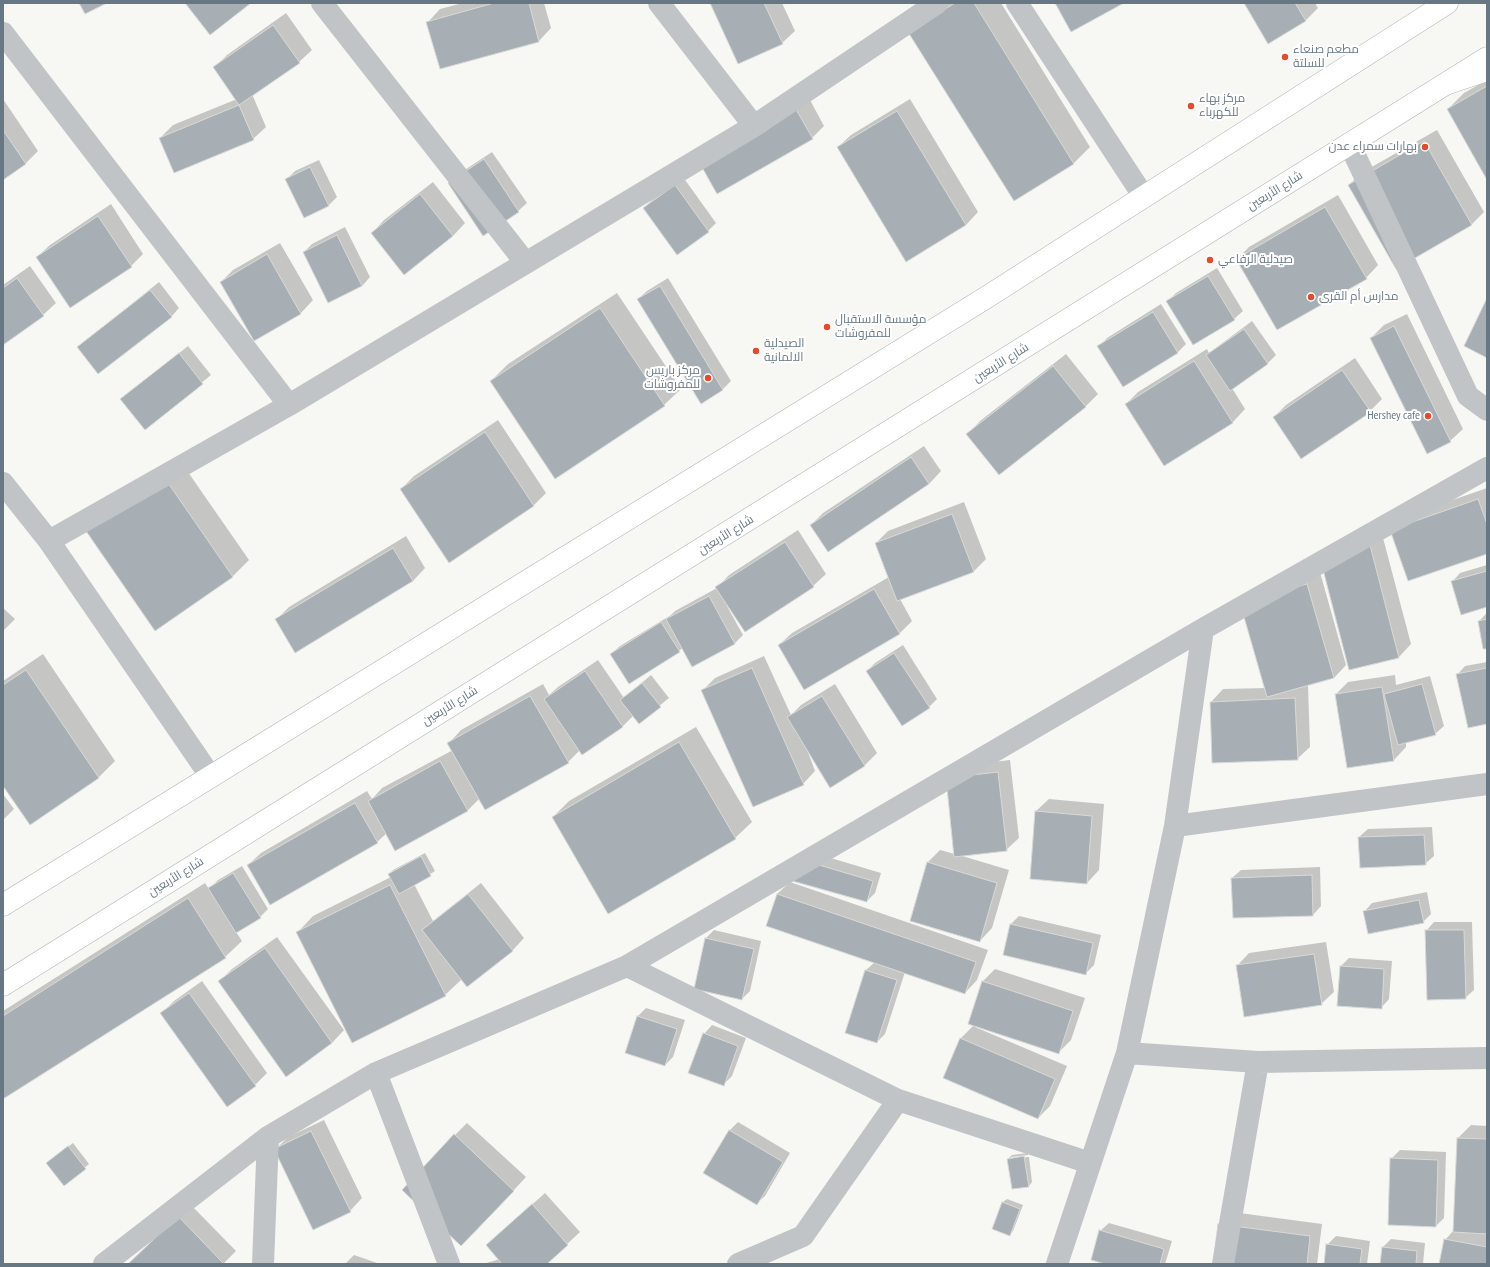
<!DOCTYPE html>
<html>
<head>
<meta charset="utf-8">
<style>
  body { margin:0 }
  #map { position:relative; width:1490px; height:1267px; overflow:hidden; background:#f7f7f4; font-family:"PT Sans Narrow",sans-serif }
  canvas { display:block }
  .frame { position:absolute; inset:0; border:4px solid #677884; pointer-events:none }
</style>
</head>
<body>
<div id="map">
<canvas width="1490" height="1267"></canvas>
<div class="frame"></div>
</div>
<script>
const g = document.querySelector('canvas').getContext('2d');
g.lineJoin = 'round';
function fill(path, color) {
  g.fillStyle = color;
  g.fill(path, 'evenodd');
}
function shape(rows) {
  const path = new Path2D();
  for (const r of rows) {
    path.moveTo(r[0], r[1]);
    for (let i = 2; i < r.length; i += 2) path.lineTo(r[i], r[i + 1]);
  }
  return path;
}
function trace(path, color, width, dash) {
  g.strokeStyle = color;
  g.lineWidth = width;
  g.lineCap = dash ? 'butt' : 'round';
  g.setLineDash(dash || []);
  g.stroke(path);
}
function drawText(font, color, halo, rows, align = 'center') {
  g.font = font + ' "PT Sans Narrow",Cairo,sans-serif';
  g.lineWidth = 4;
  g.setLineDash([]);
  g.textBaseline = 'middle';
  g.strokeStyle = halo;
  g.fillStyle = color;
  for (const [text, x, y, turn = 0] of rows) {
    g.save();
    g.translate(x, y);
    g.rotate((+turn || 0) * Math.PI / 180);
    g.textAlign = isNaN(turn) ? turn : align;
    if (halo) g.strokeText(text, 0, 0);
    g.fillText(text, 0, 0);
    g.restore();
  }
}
const shadow = shape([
  [463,3,544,3,551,28,539,41,441,68,428,22,440,9],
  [711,3,782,3,795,31,782,43],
  [946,3,1001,3,1090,147,1074,163,1015,199,910,32],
  [1245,3,1315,3,1318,8,1306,20,1269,42],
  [286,13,312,50,299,62,252,94,266,127,253,139,160,138,173,125,237,99,215,67,227,55],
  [1487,80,1487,178,1448,109,1464,93],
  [803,87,824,126,812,138,717,192],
  [3,99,38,151,26,163,3,178],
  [910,99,978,212,966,225,906,261,838,147,851,135],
  [1437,130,1484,212,1472,224,1349,185,1361,173],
  [492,152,527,203,518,211,483,234,457,175],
  [319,160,337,197,329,205,304,217,287,179,295,171],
  [683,177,716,223,708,231,644,208,652,200],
  [433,182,465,223,453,236,372,233,384,220],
  [1338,195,1378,265,1366,278,1237,259,1249,247],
  [111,204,143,254,131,266,37,257,50,245],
  [345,227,370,277,362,286,329,302,304,252,312,244],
  [280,243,313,300,301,313,254,340,221,282,233,270],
  [30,266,56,303,43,315,3,344,3,285],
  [1217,268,1243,311,1234,319,1168,301,1176,293],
  [668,278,731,381,723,389,701,402,638,299,647,291],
  [159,282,179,308,171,317,78,347],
  [617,293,681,389,664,405,491,381,508,364],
  [1161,304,1186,344,1178,352,1123,386,1099,347,1107,338],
  [1407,314,1463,429,1450,441,1371,338,1384,325],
  [1252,321,1276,355,1268,363,1232,388,1245,409,1233,422,1164,465,1126,404,1138,392,1207,349,1209,353],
  [188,346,211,375,145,429,122,399],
  [1066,354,1098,394,1085,407,968,434,980,421],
  [1355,358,1382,399,1370,411,1274,417,1286,405],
  [498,420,546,493,534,505,401,489,414,476],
  [924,446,941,471,929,484,811,525,823,513],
  [181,462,249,560,233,576,155,630,87,531],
  [1487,488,1487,553,1404,517],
  [964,502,986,559,974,571,900,599,912,621,900,633,805,688,779,645,792,633,889,577,876,543,888,531],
  [798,530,826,574,813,586,728,605,727,606,743,635,734,644,683,648,629,683,611,654,620,646,671,615,675,611,717,588,729,575],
  [1382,534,1411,644,1399,657,1321,558],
  [406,536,425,568,413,581,276,620,289,607],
  [1487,565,1487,606,1452,582,1460,573],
  [1320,572,1346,665,1334,678,1308,685,1310,747,1297,759,1213,762,1211,702,1223,689,1265,688,1241,603],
  [3,608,15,619,3,631],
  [1487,613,1487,648,1479,621],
  [903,645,937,699,929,707,867,671,875,663],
  [43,654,115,761,99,777,30,824,3,784,3,681],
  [764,656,791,715,801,705,835,684,877,753,865,765,831,786,805,744,815,771,803,784,702,691,715,678],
  [598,660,624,698,651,675,669,698,639,722,634,715,623,726,579,751,568,762,480,798,467,811,387,833,377,842,248,865,261,853,367,791,372,799,382,788,453,750,449,743,461,730,543,684,549,695,558,687],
  [1487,662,1487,723,1457,675,1465,666],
  [1395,675,1396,685,1430,676,1444,726,1435,734,1406,742,1406,747,1394,760,1348,767,1336,694,1348,682],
  [696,727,752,822,735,838,553,817,569,801],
  [1010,760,1019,838,1006,850,959,855,1009,870,992,928,980,941,928,862,940,850,955,854,959,766],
  [3,794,14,809,3,820],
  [1049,799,1104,804,1099,870,1087,883,1036,811],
  [1432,827,1434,856,1425,864,1359,837,1368,829],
  [804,850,881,873,875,893,867,901,790,879],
  [425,853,435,871,414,884,433,921,481,883,524,938,512,951,462,979,445,995,297,933,313,916,391,877,390,874,393,870],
  [242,866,268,909,260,917,236,932,242,941,225,957,3,1098,3,1011,205,883,209,889,218,880],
  [1320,867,1321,906,1313,915,1232,878,1241,870],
  [790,882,988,950,977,980,965,993,905,972,885,1034,877,1042,846,1032,866,970,875,962,777,894],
  [1427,892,1431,914,1423,922,1364,912,1372,903],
  [1019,916,1101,935,1094,965,1085,974,1011,924],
  [1434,922,1472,922,1474,990,1465,998,1426,931],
  [714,930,761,941,750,991,742,999,706,938],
  [277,937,344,1030,332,1043,286,1075,219,982,232,969],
  [1326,942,1334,992,1321,1004,1237,966,1249,953],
  [1349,958,1392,961,1389,999,1381,1008,1341,966],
  [995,969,1085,998,1071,1040,1059,1052,975,1025,975,1027,1067,1066,1050,1106,1038,1118,961,1038,974,1025,983,981],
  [202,981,267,1073,255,1085,162,1013,174,1001],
  [646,1008,685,1020,673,1057,665,1065,626,1052,638,1016],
  [712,1025,746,1038,732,1076,723,1085,704,1034],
  [324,1120,362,1198,350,1211,276,1149,288,1137],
  [738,1122,790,1153,765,1196,756,1204,705,1173,730,1130],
  [467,1123,526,1177,474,1233,455,1135],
  [1471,1125,1487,1126,1487,1264,1440,1264,1445,1240,1454,1230,1458,1138],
  [73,1143,89,1164,64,1185,52,1159],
  [1400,1150,1446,1152,1444,1218,1436,1226,1391,1159],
  [1028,1153,1028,1155,1011,1157,1011,1159,1029,1157,1032,1182,1029,1186,1008,1159,1012,1155],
  [545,1193,580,1232,546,1264,483,1264,500,1259,487,1245],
  [1007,1199,1023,1205,1013,1231,1009,1235,1003,1202],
  [191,1205,236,1251,223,1264,129,1264],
  [1232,1212,1322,1224,1317,1264,1214,1264],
  [1109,1223,1172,1241,1165,1264,1108,1264,1100,1231],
  [1336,1236,1370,1241,1367,1264,1325,1264,1327,1245],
  [1391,1239,1425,1243,1423,1264,1381,1264,1383,1247],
  [354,1255,380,1264,345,1264]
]);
const building = shape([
  [79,3,107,3,85,14,79,3],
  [185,3,251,3,210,35,185,3],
  [494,3,529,3,539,42,440,69,426,22,494,3],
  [710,3,764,3,783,44,738,64,710,3],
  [955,3,974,3,1074,164,1014,201,908,32,955,3],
  [1055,3,1124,3,1071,32,1055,3],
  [1244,3,1295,3,1306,21,1268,44,1244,3],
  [273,25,300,63,239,105,213,67,273,25],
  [1487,86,1487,180,1447,109,1487,86],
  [790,99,813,139,717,194,694,153,790,99],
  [239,105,254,140,174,173,159,138,239,105],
  [897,111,966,225,906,262,837,147,897,111],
  [3,130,26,164,3,180,3,130],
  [1424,141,1472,225,1396,269,1348,185,1424,141],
  [484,159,519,212,483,236,448,183,484,159],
  [310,167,329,206,304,218,285,179,310,167],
  [675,185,709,232,677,255,643,208,675,185],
  [420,194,453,236,404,275,371,233,420,194],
  [1325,207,1367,279,1277,330,1236,259,1325,207],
  [98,216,132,267,70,308,36,257,98,216],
  [337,235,362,286,328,303,303,252,337,235],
  [267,254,301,314,254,341,220,282,267,254],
  [1208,276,1235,320,1193,345,1166,301,1208,276],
  [17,278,44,316,3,345,3,288,17,278],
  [660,286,723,390,701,404,637,299,660,286],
  [150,290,172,317,98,374,77,347,150,290],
  [1487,298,1487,358,1464,346,1487,298],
  [600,308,665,406,555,479,490,381,600,308],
  [1153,312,1178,353,1123,387,1097,346,1153,312],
  [1394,326,1451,442,1427,454,1370,338,1394,326],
  [1244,329,1268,364,1230,391,1206,355,1244,329],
  [179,353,203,384,145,430,120,399,179,353],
  [1194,361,1233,423,1164,466,1125,404,1194,361],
  [1053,366,1086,407,999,475,966,434,1053,366],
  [1342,370,1371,412,1301,459,1273,417,1342,370],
  [485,432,534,506,449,563,400,489,485,432],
  [911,457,929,484,828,552,810,525,911,457],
  [164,477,233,577,155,631,86,531,164,477],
  [1478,499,1487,524,1487,554,1408,581,1390,530,1478,499],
  [952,514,974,572,897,601,875,543,952,514],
  [785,542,814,587,745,632,715,587,785,542],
  [1370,545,1399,658,1349,670,1320,558,1370,545],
  [393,548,413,581,295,653,275,619,393,548],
  [1487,571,1487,607,1461,615,1451,581,1487,571],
  [1307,584,1334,678,1267,697,1240,603,1307,584],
  [874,589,900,634,804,690,778,645,874,589],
  [709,596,735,644,692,667,666,619,709,596],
  [1487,619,1487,649,1483,649,1478,621,1487,619],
  [661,622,680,652,629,684,610,654,661,622],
  [894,653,930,708,902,726,866,671,894,653],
  [752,668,804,785,753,807,701,690,752,668],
  [1487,668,1487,724,1468,728,1456,674,1487,668],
  [26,670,99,778,30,825,3,786,3,685,26,670],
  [585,671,623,727,582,755,544,699,585,671],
  [642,683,661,707,639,724,620,700,642,683],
  [1422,684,1436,735,1398,745,1384,694,1422,684],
  [1382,687,1394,761,1347,768,1335,694,1382,687],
  [530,696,569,763,485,810,447,743,530,696],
  [822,696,865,766,830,788,787,717,822,696],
  [1295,698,1298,760,1212,763,1210,702,1295,698],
  [679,742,736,839,608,914,552,817,679,742],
  [440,761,468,811,395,851,368,801,440,761],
  [998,772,1007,851,954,857,946,778,998,772],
  [355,803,378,843,270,905,247,865,355,803],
  [1035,811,1092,816,1087,884,1030,879,1035,811],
  [1424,835,1426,865,1360,868,1358,837,1424,835],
  [421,856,431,876,399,894,388,874,421,856],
  [795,858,873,881,867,902,789,880,795,858],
  [927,862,997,883,980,942,910,921,927,862],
  [233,873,261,918,236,933,208,888,233,873],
  [1312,875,1313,916,1233,918,1231,878,1312,875],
  [390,885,446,996,352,1043,296,932,390,885],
  [468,894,513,951,467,987,422,930,468,894],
  [777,894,976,962,965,994,766,926,777,894],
  [188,898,226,958,3,1099,3,1016,188,898],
  [1419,900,1424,923,1368,934,1363,911,1419,900],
  [1010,924,1093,943,1086,975,1003,955,1010,924],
  [1425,930,1464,930,1466,999,1427,1000,1425,930],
  [705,938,754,949,742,1000,694,989,705,938],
  [265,948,332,1043,286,1077,218,981,265,948],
  [1314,954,1322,1005,1244,1017,1236,965,1314,954],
  [1340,966,1384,969,1382,1009,1337,1006,1340,966],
  [865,970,897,980,877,1043,845,1033,865,970],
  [982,981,1073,1011,1059,1054,968,1024,982,981],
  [189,993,256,1086,227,1107,160,1013,189,993],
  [637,1016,677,1029,665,1066,625,1053,637,1016],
  [703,1033,738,1046,724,1086,688,1073,703,1033],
  [960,1038,1055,1079,1038,1119,943,1078,960,1038],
  [729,1130,783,1162,757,1205,703,1173,729,1130],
  [311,1131,351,1212,313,1230,274,1149,311,1131],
  [454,1134,514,1191,461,1246,402,1190,454,1134],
  [1457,1138,1487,1139,1487,1234,1453,1232,1457,1138],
  [68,1146,86,1169,64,1186,46,1163,68,1146],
  [1024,1156,1029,1187,1012,1189,1007,1159,1024,1156],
  [1390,1158,1438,1160,1436,1227,1388,1225,1390,1158],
  [1002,1202,1020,1209,1010,1236,992,1229,1002,1202],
  [532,1204,568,1245,547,1264,502,1264,486,1245,532,1204],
  [178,1216,224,1264,128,1264,178,1216],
  [1218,1224,1310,1236,1307,1264,1213,1264,1218,1224],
  [1099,1230,1164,1249,1160,1264,1105,1264,1091,1260,1099,1230],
  [1444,1239,1487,1247,1487,1264,1439,1264,1444,1239],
  [1326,1244,1362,1249,1360,1264,1324,1264,1326,1244],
  [1382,1247,1417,1251,1416,1264,1380,1264,1382,1247]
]);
const minor = shape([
  [322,3,525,262],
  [659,3,754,126],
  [1017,3,1144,197],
  [3,33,289,405],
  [1350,145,1468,396,1487,410],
  [3,483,49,541,211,777],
  [49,541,289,405,754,126,937,3],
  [1175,826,1487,784],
  [627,966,898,1100,1090,1163],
  [1127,1053,1258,1062,1487,1058],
  [376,1073,449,1264],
  [104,1264,268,1137,376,1073,627,966,1203,629,1487,468],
  [263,1264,268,1137],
  [738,1264,803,1236,898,1100],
  [1057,1264,1127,1053,1175,826,1203,629],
  [1223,1264,1258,1062]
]);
const secondary = shape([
  [3,905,987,297,1447,3],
  [3,985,1487,58]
]);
const primary = shape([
  [1448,83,1487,70]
]);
const markers = [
  [1285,57,4,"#dd4d2e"],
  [1191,106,4,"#dd4d2e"],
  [1425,147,4,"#dd4d2e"],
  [1210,260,4,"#dd4d2e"],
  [1311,297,4,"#dd4d2e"],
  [827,327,4,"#dd4d2e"],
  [756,351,4,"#dd4d2e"],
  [708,378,4,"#dd4d2e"],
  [1428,416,4,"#dd4d2e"]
];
const poiNames = [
  ["مطعم صنعاء",1293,50],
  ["للسلتة",1293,64],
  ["مركز بهاء",1199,99],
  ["للكهرباء",1199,113],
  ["بهارات سمراء عدن",1417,147,"right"],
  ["صيدلية الرفاعي",1218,260],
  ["مدارس أم القرى",1319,297],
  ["مؤسسة الاستقبال",835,320],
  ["للمفروشات",835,334],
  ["الصيدلية",764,344],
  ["الالمانية",764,358],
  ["مركز باريس",700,371,"right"],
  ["للمفروشات",700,385,"right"],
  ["Hershey cafe",1420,416,"right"]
];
const streetNames = [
  ["شارع الأربعين",1275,191,-32],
  ["شارع الأربعين",1001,363,-32],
  ["شارع الأربعين",726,535,-32],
  ["شارع الأربعين",450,706,-32],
  ["شارع الأربعين",176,877,-32]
];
fill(shadow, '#0003');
fill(building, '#a7afb5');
trace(building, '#d8d8d6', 1);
trace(secondary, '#b2b8bc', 23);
trace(primary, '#b3b8bb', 23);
trace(minor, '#c0c4c7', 22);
trace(secondary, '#fff', 22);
trace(primary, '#fff', 22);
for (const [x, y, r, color] of markers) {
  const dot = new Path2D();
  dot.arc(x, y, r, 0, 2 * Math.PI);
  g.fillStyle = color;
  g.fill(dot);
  trace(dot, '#fff', 1.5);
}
drawText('12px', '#677884', '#fff', poiNames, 'left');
drawText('12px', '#677884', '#fff', streetNames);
</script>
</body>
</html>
